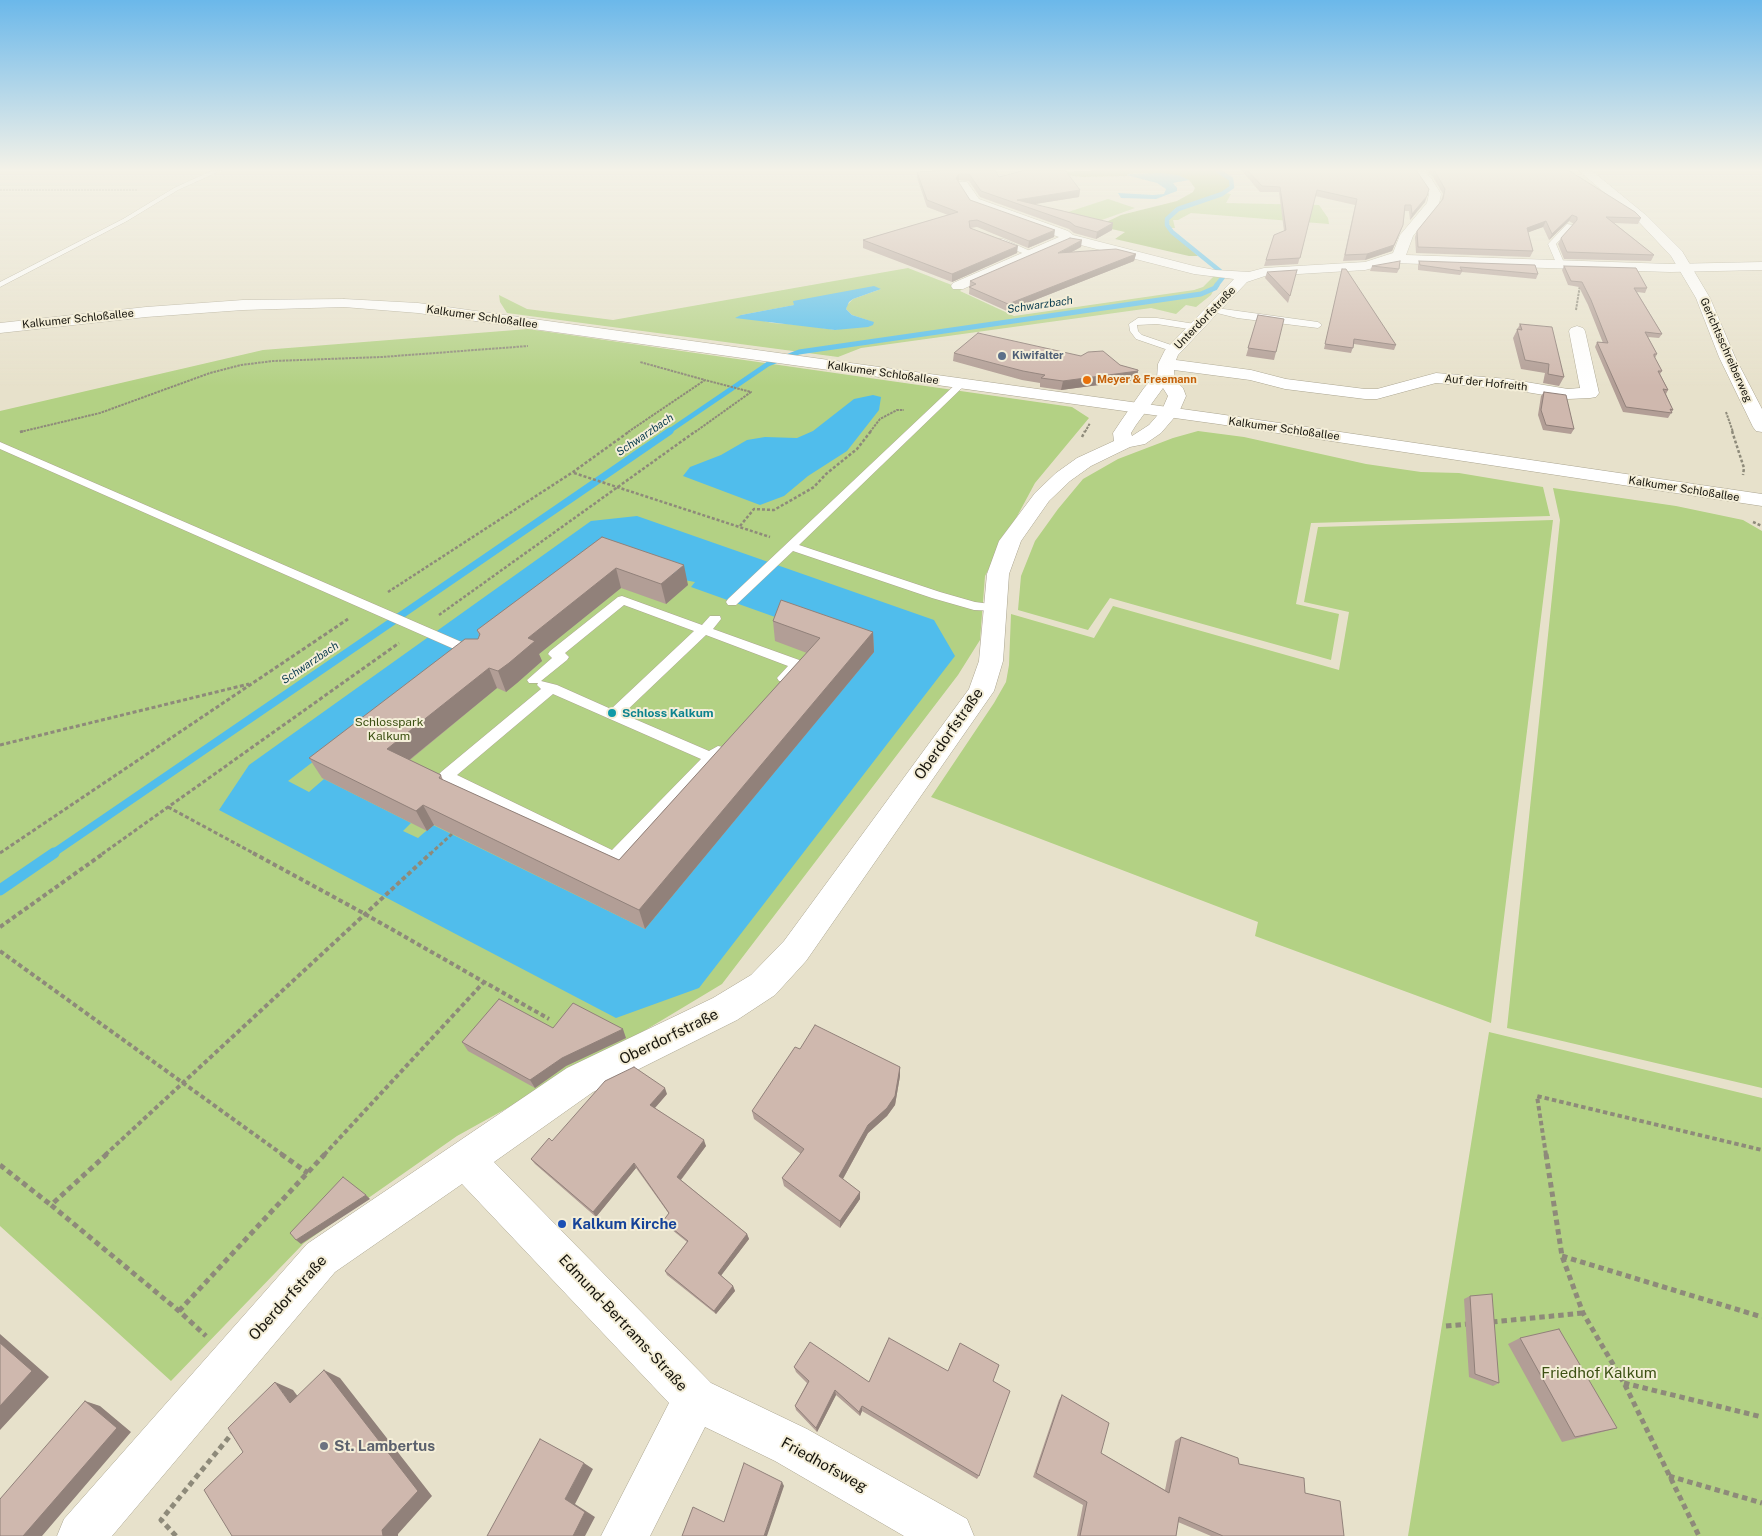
<!DOCTYPE html>
<html>
<head>
<meta charset="utf-8">
<style>
  body { margin:0 }
  canvas { display:block; background:#e7e1cb }
</style>
</head>
<body>
<canvas width="1762" height="1536"></canvas>
<script>
const g = document.querySelector('canvas').getContext('2d');
g.lineJoin = 'round';
function fill(path, color) {
  g.fillStyle = color;
  g.fill(path, 'evenodd');
}
function shape(rows) {
  const path = new Path2D();
  for (const r of rows) {
    path.moveTo(r[0], r[1]);
    for (let i = 2; i < r.length; i += 2) path.lineTo(r[i], r[i + 1]);
  }
  return path;
}
function trace(path, color, width, dash) {
  g.strokeStyle = color;
  g.lineWidth = width;
  g.lineCap = dash ? 'butt' : 'round';
  g.setLineDash(dash || []);
  g.stroke(path);
}
function drawText(font, color, halo, rows, align = 'center') {
  g.font = font + ' "Public Sans",sans-serif';
  g.lineWidth = 4;
  g.setLineDash([]);
  g.textBaseline = 'middle';
  g.strokeStyle = halo;
  g.fillStyle = color;
  for (const [text, x, y, turn = 0] of rows) {
    g.save();
    g.translate(x, y);
    g.rotate((+turn || 0) * Math.PI / 180);
    g.textAlign = isNaN(turn) ? turn : align;
    if (halo) g.strokeText(text, 0, 0);
    g.fillText(text, 0, 0);
    g.restore();
  }
}
const green = shape([
  [1225,193,1231,194,1226,203,1319,205,1328,218,1329,224,1191,213,1178,220,1173,220,1175,228,1171,228,1167,219,1177,211],
  [1108,199,1135,208,1088,225,1059,215],
  [908,268,962,289,960,291,1014,316,1194,290,1203,287,1215,275,1221,276,1211,295,1196,307,1186,305,1176,314,1151,308,861,348,838,357,507,313,500,302,499,295,527,309,613,320],
  [881,289,853,299,847,305,846,309,852,315,870,321,835,330,803,325,772,323,741,315],
  [528,329,1072,407,1089,418,1035,483,985,576,980,640,958,675,722,984,619,1046,457,1136,304,1243,171,1381,0,1226,0,411,263,350],
  [1198,431,1244,437,1366,464,1421,472,1459,473,1543,487,1550,516,1311,523,1296,604,1339,614,1331,660,1110,598,1088,630,1018,610,1021,576,1035,541,1058,509,1083,479,1118,459,1173,438],
  [1553,488,1676,506,1743,520,1762,531,1762,1088,1507,1028,1560,520],
  [1553,520,1491,1023,1255,936,1258,922,931,797,994,703,1006,682,1009,665,1011,614,1094,638,1113,606,1339,670,1349,612,1304,602,1318,527],
  [1489,1032,1762,1098,1762,1536,1408,1536]
]);
const forest = shape([
  [1108,170,1215,170,1228,178,1231,183,1230,186,1220,194,1175,209,1166,219,1165,224,1169,230,1198,256,1189,256,1115,239,1125,232,1098,226,1121,215,1177,201,1193,192,1195,188,1189,180,1143,173,1127,174,1127,176,1083,177,1055,174,1054,172]
]);
const water = shape([
  [1162,173,1178,175,1189,180,1173,183,1177,188,1177,191,1156,199,1121,198,1118,193,1153,195,1164,194,1166,189,1157,183,1126,175,1130,174],
  [874,286,881,289,853,299,849,302,846,309,852,315,874,322,873,325,868,327,835,330,735,318,741,315,794,305,793,301],
  [873,395,881,397,879,410,847,451,808,476,784,496,760,505,683,476,690,467,721,455,747,440,765,437,797,438,813,431,854,399],
  [637,516,934,620,955,656,699,988,616,1018,219,810,249,765,591,521],
  [597,564,695,582,691,587,873,652,645,929,433,825,418,838,403,831,411,823,324,779,309,792,288,781,314,761]
]);
const streamFar4 = shape([
  [1216,286,1223,277,1220,271,1172,232,1167,225,1167,219,1178,209,1222,194,1232,187,1231,179,1217,170]
]);
const streamFar3 = shape([
  [668,432,768,364,799,352,1201,294,1215,288,1217,285]
]);
const streamFar2 = shape([
  [397,618,670,431]
]);
const streamFar1 = shape([
  [52,854,399,617]
]);
const stream = shape([
  [0,890,54,853]
]);
const pathFar5 = shape([
  [0,190,138,190],
  [1580,286,1580,284]
]);
const pathFar4 = shape([
  [1576,310,1580,285],
  [1726,412,1733,432],
  [20,432,100,413,210,373,241,365,273,361,382,357,528,346],
  [628,432,705,380,640,362],
  [695,432,751,392,705,380],
  [870,432,880,419,897,410,904,410],
  [1085,432,1090,423]
]);
const pathFar3 = shape([
  [1732,431,1744,468,1743,475],
  [20,432,24,431],
  [1082,437,1085,431],
  [574,473,770,537],
  [1753,522,1762,526],
  [740,526,754,509,774,510,814,487,826,474,857,449,871,431],
  [388,592,573,472,630,431],
  [439,615,696,431]
]);
const pathFar2 = shape([
  [0,745,249,684],
  [168,807,255,854],
  [0,853,348,619],
  [102,854,399,643],
  [430,854,452,834]
]);
const pathFar1 = shape([
  [253,853,365,914,549,1019],
  [0,927,104,853],
  [0,951,283,1155],
  [105,1155,431,853],
  [324,1155,483,983],
  [1546,1155,1537,1096,1762,1150]
]);
const path = shape([
  [107,1154,51,1205,179,1311,206,1336],
  [281,1154,308,1173],
  [1546,1154,1562,1256,1583,1313,1624,1383,1699,1536],
  [0,1165,51,1205],
  [1562,1256,1762,1317],
  [179,1311,325,1154],
  [1492,1322,1583,1313],
  [1446,1326,1468,1324],
  [1624,1383,1762,1417],
  [1669,1476,1762,1503],
  [176,1536,161,1520,234,1431]
]);
const lane = shape([
  [213,170,222,170,178,190,127,221,0,287,0,282,123,219,174,188,213,170],
  [1567,224,1573,225,1556,244,1565,265,1561,267,1557,265,1548,244,1567,224],
  [997,239,1003,239,1037,254,1030,256,997,243,997,239],
  [1209,307,1318,322,1322,325,1318,328,1237,318,1209,311,1209,307],
  [1138,318,1157,318,1195,324,1199,327,1195,330,1157,324,1137,325,1138,331,1142,335,1177,347,1178,349,1174,352,1136,339,1130,331,1129,324,1138,318],
  [962,380,967,383,965,385,799,545,940,592,975,602,998,605,1000,608,998,611,974,610,932,598,793,551,736,605,728,605,726,602,728,599,959,381,962,380],
  [0,442,480,650,482,653,480,656,475,657,470,656,0,449,0,442],
  [622,596,702,625,710,616,720,616,721,619,713,629,802,661,804,664,789,681,779,681,777,678,788,666,706,635,623,714,709,751,718,746,723,747,725,751,717,762,620,863,614,864,441,780,438,776,441,772,541,689,537,685,538,683,529,683,527,680,552,658,548,654,550,651,618,597,622,596],
  [624,605,694,631,611,709,557,685,541,681,567,660,569,657,565,653,624,605],
  [553,694,701,759,612,850,457,775,553,694]
]);
const street = shape([
  [1411,170,1423,170,1431,178,1441,194,1439,204,1413,236,1406,255,1670,264,1762,262,1762,270,1670,272,1393,263,1365,270,1265,276,1247,282,1178,355,1176,360,1251,370,1286,379,1365,389,1377,389,1436,373,1508,379,1568,389,1580,388,1569,331,1571,328,1577,326,1583,328,1585,331,1599,393,1596,397,1590,398,1568,399,1508,389,1436,383,1377,399,1365,399,1285,389,1250,380,1174,370,1175,380,1183,388,1186,396,1179,412,1161,433,1145,444,1130,447,1091,466,1070,481,1049,501,1021,541,1009,574,1003,661,994,691,806,961,775,995,737,1020,593,1092,494,1162,711,1383,807,1429,967,1519,974,1536,904,1536,775,1461,705,1427,650,1536,601,1536,669,1403,462,1184,335,1272,112,1536,57,1536,64,1519,307,1244,567,1068,713,998,751,975,784,941,969,689,979,661,987,574,999,541,1035,493,1056,473,1077,458,1114,441,1113,433,1121,421,1144,388,1151,380,1157,378,1158,364,1165,350,1234,279,1194,274,1069,242,963,289,953,289,951,286,953,283,1059,237,970,205,957,184,959,182,967,182,979,199,1068,231,1073,235,1194,266,1215,270,1249,272,1264,268,1365,262,1393,253,1400,235,1427,203,1429,194,1422,182,1411,170],
  [1163,388,1168,396,1162,410,1149,425,1132,436,1131,433,1136,425,1163,388]
]);
const secondary = shape([
  [1578,170,1591,170,1647,216,1682,251,1710,298,1735,357,1762,409,1762,432,1756,431,1753,427,1719,357,1696,298,1671,256,1639,222,1578,170],
  [344,299,418,303,1218,414,1762,494,1762,506,1218,424,418,313,344,307,243,310,146,317,0,333,0,323,146,307,243,300,344,299]
]);
const wall = shape([
  [952,170,995,170,999,177,1080,190,1079,197,1034,204,1112,230,1096,239,1074,233,1069,229,980,197,969,181,959,180,958,182,970,200,1054,237,1028,248,977,227,970,228,1017,253,952,282,863,248,863,240,948,215,927,207,917,178,917,172],
  [1241,170,1416,170,1425,202,1410,220,1409,211,1405,211,1403,225,1392,251,1365,260,1343,261,1355,205,1315,196,1298,264,1264,266,1274,235,1284,231,1279,192,1260,192],
  [1426,170,1568,170,1641,218,1638,224,1614,223,1654,255,1651,261,1564,259,1558,244,1561,238,1574,224,1569,221,1549,240,1543,227,1528,232,1533,251,1530,257,1416,253,1415,237,1417,231,1441,201,1443,194,1433,177],
  [1081,247,1071,252,1136,254,1134,261,1007,311,969,294,970,281],
  [1419,261,1538,274,1536,279,1462,272,1460,275,1418,270,1418,266],
  [1372,266,1399,269,1397,273,1370,271],
  [1564,266,1647,288,1645,293,1637,292,1662,334,1659,338,1648,337,1657,354,1655,358,1662,371,1660,374,1668,390,1666,394,1673,410,1668,418,1623,412,1595,347,1597,342,1603,343,1588,305,1579,287,1568,285,1562,270],
  [1342,269,1396,345,1394,350,1354,344,1351,353,1324,349],
  [1267,272,1290,296,1288,303,1265,278],
  [1258,315,1276,352,1274,360,1246,356],
  [1520,324,1564,377,1559,386,1543,383,1545,373,1521,369,1513,338],
  [954,353,1120,365,1138,371,1136,380,1061,390,1040,387,1040,383,1022,380,953,361],
  [1544,392,1574,429,1571,434,1543,430,1538,415,1541,396],
  [602,537,688,585,666,604,621,588,539,654,542,661,517,683,506,692,497,688,410,760,441,775,443,780,619,860,807,653,775,641,773,621,873,632,874,652,645,929,434,825,427,831,322,778,309,758,478,639,479,635,477,630],
  [553,1028,626,1038,566,1066,535,1088,468,1051,462,1042],
  [900,1067,900,1076,895,1105,887,1116,868,1133,843,1179,860,1192,860,1199,840,1228,784,1186,782,1178,801,1154,754,1119,752,1111],
  [667,1094,655,1108,706,1146,681,1180,747,1234,749,1239,721,1275,733,1286,735,1291,716,1314,667,1275,665,1271,687,1242,666,1225,663,1221,669,1214,636,1168,596,1217,535,1164,531,1159],
  [1470,1296,1499,1383,1493,1386,1469,1377,1464,1299],
  [1520,1338,1617,1428,1602,1432,1562,1442,1508,1344],
  [794,1367,869,1382,948,1371,993,1381,979,1476,977,1479,862,1411,860,1416,836,1395,817,1432,796,1410,795,1406,807,1383,796,1372],
  [1062,1395,1101,1453,1165,1490,1175,1441,1181,1437,1239,1464,1305,1493,1344,1536,1211,1536,1178,1522,1176,1536,1077,1536,1083,1505,1033,1477,1059,1400]
]);
const shadedWall = shape([
  [959,174,959,180,955,185,956,178],
  [1080,190,1079,197,1023,206,1017,200],
  [1427,196,1425,202,1410,220,1412,214],
  [1572,215,1569,221,1549,240,1552,234],
  [1546,221,1543,227,1524,234,1527,228],
  [1113,223,1112,230,1096,239,1097,232],
  [1403,225,1392,251,1365,260,1367,254],
  [1055,230,1054,237,1028,248,1029,241],
  [1082,240,1081,247,1057,260,1058,253],
  [1018,246,1017,253,952,282,952,274],
  [1136,254,1134,261,1007,311,1008,304],
  [1138,371,1136,380,1061,390,1063,381],
  [684,565,688,585,666,604,661,584],
  [616,568,621,588,539,654,542,661,517,683,506,692,498,671,528,638],
  [873,632,874,652,645,929,639,910],
  [489,668,497,688,398,769,387,749],
  [423,805,434,825,427,831,416,811],
  [623,1029,626,1038,566,1066,535,1088,530,1080,562,1058],
  [900,1067,900,1076,895,1105,887,1116,868,1133,840,1184,839,1176],
  [665,1088,667,1094,653,1110,650,1105],
  [704,1140,706,1146,679,1182,677,1177],
  [634,1163,636,1168,596,1217,593,1212],
  [860,1192,860,1199,840,1228,840,1221],
  [366,1195,370,1199,301,1244,296,1240],
  [747,1234,749,1239,720,1277,718,1273],
  [733,1286,735,1291,716,1314,714,1311],
  [0,1334,49,1377,0,1430],
  [324,1370,340,1378,432,1496,398,1534,398,1536,383,1536],
  [275,1382,293,1390,308,1410,290,1403],
  [835,1390,836,1395,817,1432,816,1428],
  [85,1401,100,1406,131,1432,42,1536,23,1536],
  [862,1406,862,1411,860,1416,859,1412],
  [584,1463,593,1469,575,1504,595,1517,585,1536,573,1536,565,1499],
  [782,1482,784,1486,767,1536,764,1536]
]);
const building = shape([
  [953,170,995,170,999,177,1025,170,1065,170,1080,190,1017,200,1113,223,1097,232,1075,226,1070,222,981,191,969,174,959,174,956,178,970,200,1055,230,1029,241,977,220,969,221,970,228,1018,246,952,274,863,240,958,212,927,200,917,172,953,170],
  [1247,170,1416,170,1429,189,1427,196,1412,214,1411,205,1405,205,1403,225,1394,245,1367,254,1345,255,1357,199,1317,190,1300,258,1266,260,1274,235,1286,230,1280,187,1262,186,1247,170],
  [1434,170,1568,170,1635,212,1641,218,1606,217,1654,255,1567,252,1561,238,1577,220,1577,217,1572,215,1552,234,1546,221,1527,228,1533,251,1418,247,1417,231,1443,199,1445,189,1434,170],
  [1070,238,1082,240,1058,253,1116,249,1136,254,1008,304,969,287,976,284,970,281,1070,238],
  [1400,261,1399,269,1372,266,1400,261],
  [1419,261,1535,265,1538,274,1460,267,1462,271,1420,265,1419,261],
  [1564,266,1636,268,1647,288,1634,288,1662,334,1645,332,1657,354,1654,354,1654,356,1662,371,1658,371,1668,390,1663,389,1673,410,1670,409,1672,413,1626,407,1597,342,1608,343,1591,300,1582,282,1571,281,1564,266],
  [1342,269,1346,269,1396,345,1354,339,1353,348,1325,344,1342,269],
  [1297,270,1290,296,1267,272,1297,270],
  [1258,315,1284,319,1276,352,1248,348,1258,315],
  [1520,324,1552,327,1564,377,1548,374,1549,364,1525,360,1517,329,1522,330,1520,324],
  [978,333,1081,356,1088,352,1103,351,1120,365,1138,370,1138,371,1063,381,1041,378,1045,375,1023,371,954,353,978,333],
  [1544,392,1566,395,1574,429,1546,425,1541,410,1544,392],
  [602,537,684,565,661,584,616,568,528,638,535,641,509,663,498,671,489,668,387,749,441,775,439,778,619,860,820,638,773,621,781,600,873,632,639,910,423,805,416,811,309,758,465,639,478,639,480,634,477,630,602,537],
  [499,999,553,1028,573,1003,623,1029,562,1058,530,1080,462,1042,499,999],
  [815,1025,900,1067,895,1096,887,1108,868,1125,839,1176,860,1192,840,1221,782,1178,804,1149,752,1111,795,1047,800,1049,815,1025],
  [634,1067,665,1088,650,1105,704,1140,677,1177,747,1234,718,1273,733,1286,714,1311,665,1271,688,1241,663,1221,669,1213,634,1163,593,1212,531,1159,549,1138,552,1141,605,1081,634,1067],
  [343,1177,366,1195,296,1240,290,1233,343,1177],
  [1492,1294,1499,1383,1475,1374,1470,1296,1492,1294],
  [1559,1329,1617,1428,1575,1437,1520,1338,1559,1329],
  [889,1338,948,1371,960,1343,999,1365,993,1381,1010,1391,979,1476,862,1406,859,1412,835,1390,816,1428,795,1406,809,1381,794,1367,810,1342,869,1382,889,1338],
  [0,1343,32,1371,0,1406,0,1343],
  [324,1370,418,1491,382,1530,383,1536,232,1536,204,1490,243,1452,228,1428,275,1382,290,1403,324,1370],
  [1062,1395,1109,1423,1101,1453,1169,1493,1181,1437,1238,1458,1239,1464,1304,1478,1305,1493,1340,1501,1344,1536,1223,1536,1179,1517,1176,1536,1080,1536,1087,1502,1036,1473,1062,1395],
  [85,1401,117,1428,23,1536,0,1536,0,1499,85,1401],
  [540,1439,584,1463,565,1499,585,1512,573,1536,487,1536,540,1439],
  [744,1463,782,1482,764,1536,682,1536,693,1507,724,1522,744,1463]
]);
const markers = [
  [1002,356,5,"#5c6f8a"],
  [1087,380,5,"#e8710a"],
  [612,713,5,"#0f9aa8"],
  [562,1224,5,"#1a4fb4"],
  [324,1446,5,"#6b7280"]
];
const farWaternames = [
  ["Schwarzbach",1040,305,-8],
  ["Schwarzbach",645,435,-34],
  ["Schwarzbach",310,663,-34]
];
const farStreetnames = [
  ["Kalkumer Schloßallee",482,317,8],
  ["Unterdorfstraße",1205,318,-46],
  ["Kalkumer Schloßallee",78,319,-6],
  ["Gerichtsschreiberweg",1726,350,66],
  ["Kalkumer Schloßallee",883,373,8],
  ["Auf der Hofreith",1486,383,6],
  ["Kalkumer Schloßallee",1284,429,8],
  ["Kalkumer Schloßallee",1684,489,9]
];
const farServicenames = [
  ["Kiwifalter",1012,356]
];
const farFoodnames = [
  ["Meyer & Freemann",1097,380]
];
const cultureNames = [
  ["Schloss Kalkum",622,713]
];
const parkNames = [
  ["Schlosspark",389,722],
  ["Kalkum",389,736]
];
const nearStreetnames = [
  ["Oberdorfstraße",949,734,-55],
  ["Oberdorfstraße",669,1037,-26],
  ["Oberdorfstraße",288,1298,-48],
  ["Edmund-Bertrams-Straße",623,1323,47],
  ["Friedhofsweg",824,1465,29]
];
const nearTransitnames = [
  ["Kalkum Kirche",572,1224]
];
const nearParknames = [
  ["Friedhof Kalkum",1599,1373]
];
const nearWorshipnames = [
  ["St. Lambertus",334,1446]
];
fill(green, '#b3d184');
fill(forest, '#9aba64');
fill(water, '#50bdec');
trace(streamFar4, '#50bdec', 4.5);
trace(streamFar3, '#50bdec', 5);
trace(streamFar2, '#50bdec', 7);
trace(streamFar1, '#50bdec', 8);
trace(stream, '#50bdec', 11);
trace(lane, '#aba590', 1);
trace(street, '#aba590', 1);
trace(secondary, '#aba590', 1);
trace(pathFar5, '#8e8a7a', 1, [2, 1]);
trace(pathFar4, '#8e8a7a', 2, [2.5, 1]);
trace(pathFar3, '#8e8a7a', 2.5, [3, 2]);
trace(pathFar2, '#8e8a7a', 3, [4, 2.5]);
trace(pathFar1, '#8e8a7a', 4, [4.5, 3]);
trace(path, '#8e8a7a', 5, [5.5, 4]);
fill(lane, '#fff');
fill(street, '#fff');
fill(secondary, '#fff');
fill(wall, '#b29e96');
fill(shadedWall, '#91817a');
fill(building, '#cfb8ae');
trace(building, '#91817a', 1);
const sky = g.createLinearGradient(0, 0, 0, 386);
sky.addColorStop(0, '#6bb8ea');
sky.addColorStop(0.44, '#f4f2e8');
sky.addColorStop(1, '#f4f2e800');
g.fillStyle = sky;
g.fillRect(0, 0, 1762, 386);
for (const [x, y, r, color] of markers) {
  const dot = new Path2D();
  dot.arc(x, y, r, 0, 2 * Math.PI);
  g.fillStyle = color;
  g.fill(dot);
  trace(dot, '#f4eed8', 2);
}
drawText('italic 11px', '#093b4e', '#f4eed8', farWaternames);
drawText('11px', '#16140c', '#f4eed8', farStreetnames);
drawText('bold 11px', '#4e5e75', '#f4eed8', farServicenames, 'left');
drawText('bold 11px', '#c56008', '#f4eed8', farFoodnames, 'left');
drawText('bold 12px', '#0d838f', '#f4eed8', cultureNames, 'left');
drawText('12px', '#3c5113', '#f4eed8', parkNames);
drawText('15px', '#16140c', '#f4eed8', nearStreetnames);
drawText('bold 15px', '#164399', '#f4eed8', nearTransitnames, 'left');
drawText('15px', '#3c5113', '#f4eed8', nearParknames);
drawText('bold 15px', '#5b616d', '#f4eed8', nearWorshipnames, 'left');
</script>
</body>
</html>
